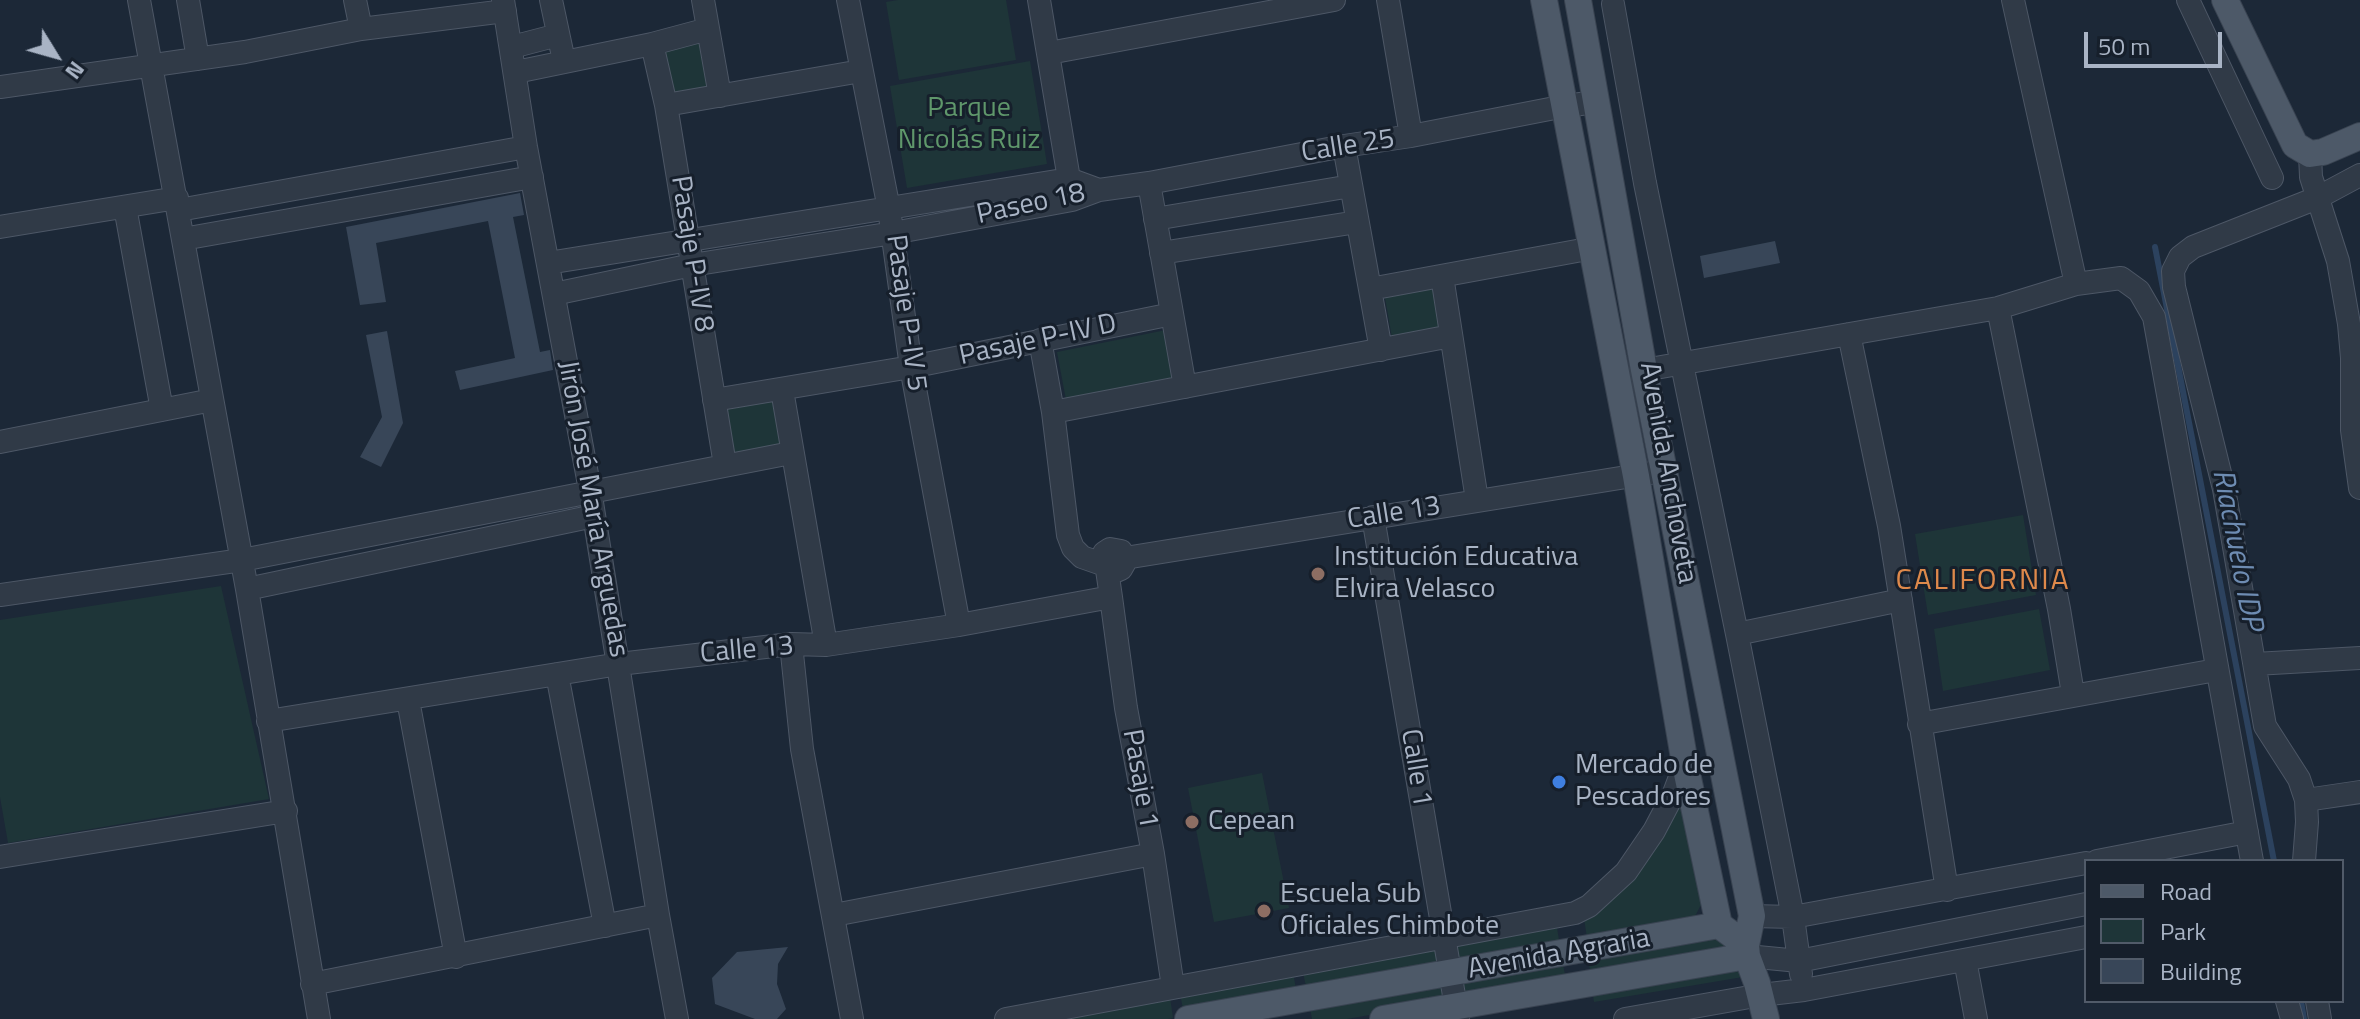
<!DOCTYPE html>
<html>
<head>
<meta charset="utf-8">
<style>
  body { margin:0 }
  #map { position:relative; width:2360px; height:1019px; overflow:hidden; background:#1c2837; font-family:"Titillium Web",sans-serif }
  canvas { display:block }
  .legend { position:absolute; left:2084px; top:859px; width:260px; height:144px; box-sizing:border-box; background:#161f2b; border:2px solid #515b69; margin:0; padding:10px 14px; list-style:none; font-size:24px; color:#a9b4c5 }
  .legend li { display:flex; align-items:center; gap:16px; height:40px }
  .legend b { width:40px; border:2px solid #515b69 }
  .north { position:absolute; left:16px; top:16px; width:80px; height:80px; -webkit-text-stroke:6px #161f2b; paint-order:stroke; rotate:127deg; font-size:22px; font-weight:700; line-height:32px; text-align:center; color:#a9b4c5 }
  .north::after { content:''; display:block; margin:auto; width:28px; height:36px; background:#a9b4c5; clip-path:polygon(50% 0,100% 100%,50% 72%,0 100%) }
  .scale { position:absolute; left:2084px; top:32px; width:138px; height:36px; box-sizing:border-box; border:4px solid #a9b4c5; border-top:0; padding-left:10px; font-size:24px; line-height:28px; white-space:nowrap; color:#a9b4c5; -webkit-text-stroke:6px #161f2b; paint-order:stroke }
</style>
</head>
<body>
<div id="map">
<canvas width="2360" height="1019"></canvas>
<ul class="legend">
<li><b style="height:10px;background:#4d5968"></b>Road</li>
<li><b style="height:22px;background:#1e3538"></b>Park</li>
<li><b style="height:22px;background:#384658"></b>Building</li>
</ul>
<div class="north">N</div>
<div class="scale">50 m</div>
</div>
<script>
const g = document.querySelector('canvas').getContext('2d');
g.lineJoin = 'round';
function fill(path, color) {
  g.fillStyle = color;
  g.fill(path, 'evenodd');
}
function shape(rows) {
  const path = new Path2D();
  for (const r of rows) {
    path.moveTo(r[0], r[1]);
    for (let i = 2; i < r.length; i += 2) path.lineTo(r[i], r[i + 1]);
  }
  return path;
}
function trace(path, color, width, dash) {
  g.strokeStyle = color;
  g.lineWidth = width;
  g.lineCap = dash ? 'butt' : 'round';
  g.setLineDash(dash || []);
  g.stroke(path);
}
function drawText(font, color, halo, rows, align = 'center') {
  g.font = font + ' "Titillium Web",sans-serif';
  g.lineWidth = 6;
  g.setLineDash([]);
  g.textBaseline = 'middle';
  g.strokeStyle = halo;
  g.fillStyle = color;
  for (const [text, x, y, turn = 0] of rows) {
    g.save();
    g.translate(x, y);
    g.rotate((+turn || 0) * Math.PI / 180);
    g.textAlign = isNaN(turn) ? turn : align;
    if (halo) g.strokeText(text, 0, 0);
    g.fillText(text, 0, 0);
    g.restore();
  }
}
const green = shape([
  [898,0,1006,0,1016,60,899,80,886,2],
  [704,39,713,87,671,97,663,47],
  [1030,61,1047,164,907,188,890,86],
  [1435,282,1441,329,1392,338,1384,292],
  [1166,330,1175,377,1066,400,1057,352],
  [775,400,782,445,730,455,726,408],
  [2023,515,2036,595,1928,615,1915,534],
  [221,586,269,799,8,843,0,797,0,620],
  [2039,609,2050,670,1943,691,1934,629],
  [1262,773,1289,908,1214,922,1188,788],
  [1680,790,1703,901,1693,920,1587,938,1584,918],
  [1557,928,1560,946,1455,963,1453,945],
  [1717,930,1738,945,1591,976,1587,953],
  [1436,946,1440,966,1307,992,1303,972],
  [1562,959,1566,980,1462,998,1459,978],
  [1740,959,1743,977,1594,1002,1591,983],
  [1293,972,1297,995,1184,1015,1180,993],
  [1445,978,1448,1001,1347,1019,1312,1019,1309,1003],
  [1170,997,1173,1018,1168,1019,1033,1019]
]);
const stream = shape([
  [2155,247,2274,861],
  [2301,1001,2304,1019]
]);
const building = shape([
  [520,193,524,215,513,217,540,352,550,350,553,370,460,390,455,371,515,358,488,221,376,243,386,302,360,305,346,227],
  [1775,241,1780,263,1704,278,1700,256],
  [387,331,403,423,381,467,360,457,382,417,366,335],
  [788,947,778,964,777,984,786,1009,777,1019,755,1019,715,1004,712,978,737,952]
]);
const minor = shape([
  [139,0,247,589,319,1019],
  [188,0,198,59],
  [355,0,361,29],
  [503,0,526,147,590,490,658,915,677,1019],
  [551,0,564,61],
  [703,0,720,96],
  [848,0,889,209,911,367,959,625],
  [1039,0,1071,191],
  [1388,0,1411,136],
  [2013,0,2076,284],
  [2188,0,2272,178],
  [1613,4,1645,183,1737,634,1793,917,1799,961,2086,904],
  [652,44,666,105,725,465],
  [512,47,558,35],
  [1049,53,1334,0],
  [516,72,652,44,708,29],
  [0,87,245,52,361,29,505,11],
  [666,105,861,71],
  [1344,146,1381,350],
  [2310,154,2311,177,2338,261,2349,324,2352,358,2352,430,2360,488],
  [1149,183,1185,387],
  [125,207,162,410],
  [179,210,526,147],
  [1155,219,1351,186],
  [0,227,177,198],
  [183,239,532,177],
  [1161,253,1357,222],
  [548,263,1069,179,1099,190],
  [1442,276,1477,500],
  [1370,289,1593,248],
  [554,294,692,265,893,233,1072,200,1099,190,1149,183,1344,146,1411,136,1565,106,1596,102],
  [1998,308,2059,609,2073,694],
  [1849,334,1889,526,1947,890],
  [1040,340,1053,412,1068,535,1073,548,1082,557,1102,564],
  [1644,370,1998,308,2076,284,2121,278,2139,291,2154,317,2252,861],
  [782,390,826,645],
  [714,400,911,367,1172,314],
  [1053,412,1451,336],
  [0,442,212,400],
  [1373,517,1458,1019],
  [1125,558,1651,473],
  [1107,570,1114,572,1121,569,1125,562,1121,551,1110,549,1104,553,1101,560,1107,570,1111,597,1126,708,1153,854,1173,987],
  [247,589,594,516],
  [0,595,242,560,791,453],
  [1737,634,1901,600],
  [791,644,802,749,852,1019],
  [2255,664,2360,658],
  [557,674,605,926],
  [408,700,456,957],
  [268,721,619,664,791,644,826,645,959,625,1111,597],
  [1919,724,2216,670],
  [2306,800,2360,792],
  [0,857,286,811],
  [2097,861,2247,832],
  [2304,861,2307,822,2306,800,2299,779,2265,726,2224,489,2174,287,2173,271,2180,257,2193,247,2317,198,2360,175],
  [834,915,1153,854],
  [1752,916,1793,917,2086,863],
  [1747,956,1799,961,1801,974],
  [1965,960,1976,1019],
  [312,984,658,915],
  [2287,1001,2292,1019],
  [2317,1001,2320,1019],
  [1006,1019,1575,913,1589,906,1626,872,1654,831,1674,793,1685,764],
  [1625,1019,1761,995,1804,990,2086,937]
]);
const major = shape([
  [1544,0,1636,476,1685,764,1719,925,1746,945],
  [1578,0,1644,370,1752,916,1746,945,1747,956,1757,983,1766,1019],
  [2225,0,2295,145,2310,154,2323,152,2360,136],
  [1188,1019,1719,925],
  [1383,1019,1747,956]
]);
const markers = [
  [1318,574,8,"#8d6e63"],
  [1559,782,8,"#3f7fe0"],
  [1192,822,8,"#8d6e63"],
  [1264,911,8,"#8d6e63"]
];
const parkNames = [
  ["Parque",969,109],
  ["Nicolás Ruiz",969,141]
];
const streetNames = [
  ["Calle 25",1348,147,-9],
  ["Paseo 18",1031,205,-12],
  ["Pasaje P-IV 8",691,254,81],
  ["Pasaje P-IV 5",905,313,82],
  ["Pasaje P-IV D",1038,341,-12],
  ["Avenida Anchoveta",1667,473,80],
  ["Jirón José María Arguedas",592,509,80],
  ["Calle 13",1394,514,-9],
  ["Calle 13",747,651,-5],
  ["Calle 1",1415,768,81],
  ["Pasaje 1",1139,779,80],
  ["Avenida Agraria",1559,955,-10]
];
const poiNames = [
  ["Institución Educativa",1334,558],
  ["Elvira Velasco",1334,590],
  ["Mercado de",1575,766],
  ["Pescadores",1575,798],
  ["Cepean",1208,822],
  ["Escuela Sub",1280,895],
  ["Oficiales Chimbote",1280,927]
];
const waterNames = [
  ["Riachuelo IDP",2236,550,79]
];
const neighbourhoodNames = [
  ["CALIFORNIA",1983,582]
];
fill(green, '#1e3538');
trace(stream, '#2c425e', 6);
fill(building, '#384658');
trace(minor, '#4d5766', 24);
trace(major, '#394351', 28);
trace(minor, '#303a47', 22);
trace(major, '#4d5968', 26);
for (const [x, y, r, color] of markers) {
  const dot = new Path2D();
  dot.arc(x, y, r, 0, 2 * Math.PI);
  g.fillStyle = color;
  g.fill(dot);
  trace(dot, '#161f2b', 3);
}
drawText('28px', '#5f976b', '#161f2b', parkNames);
drawText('28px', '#a9b4c5', '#161f2b', streetNames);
drawText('28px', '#a9b4c5', '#161f2b', poiNames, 'left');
drawText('italic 30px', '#6e8cb2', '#161f2b', waterNames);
g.letterSpacing = '2px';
drawText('30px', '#de894b', '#161f2b', neighbourhoodNames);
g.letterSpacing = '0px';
</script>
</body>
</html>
